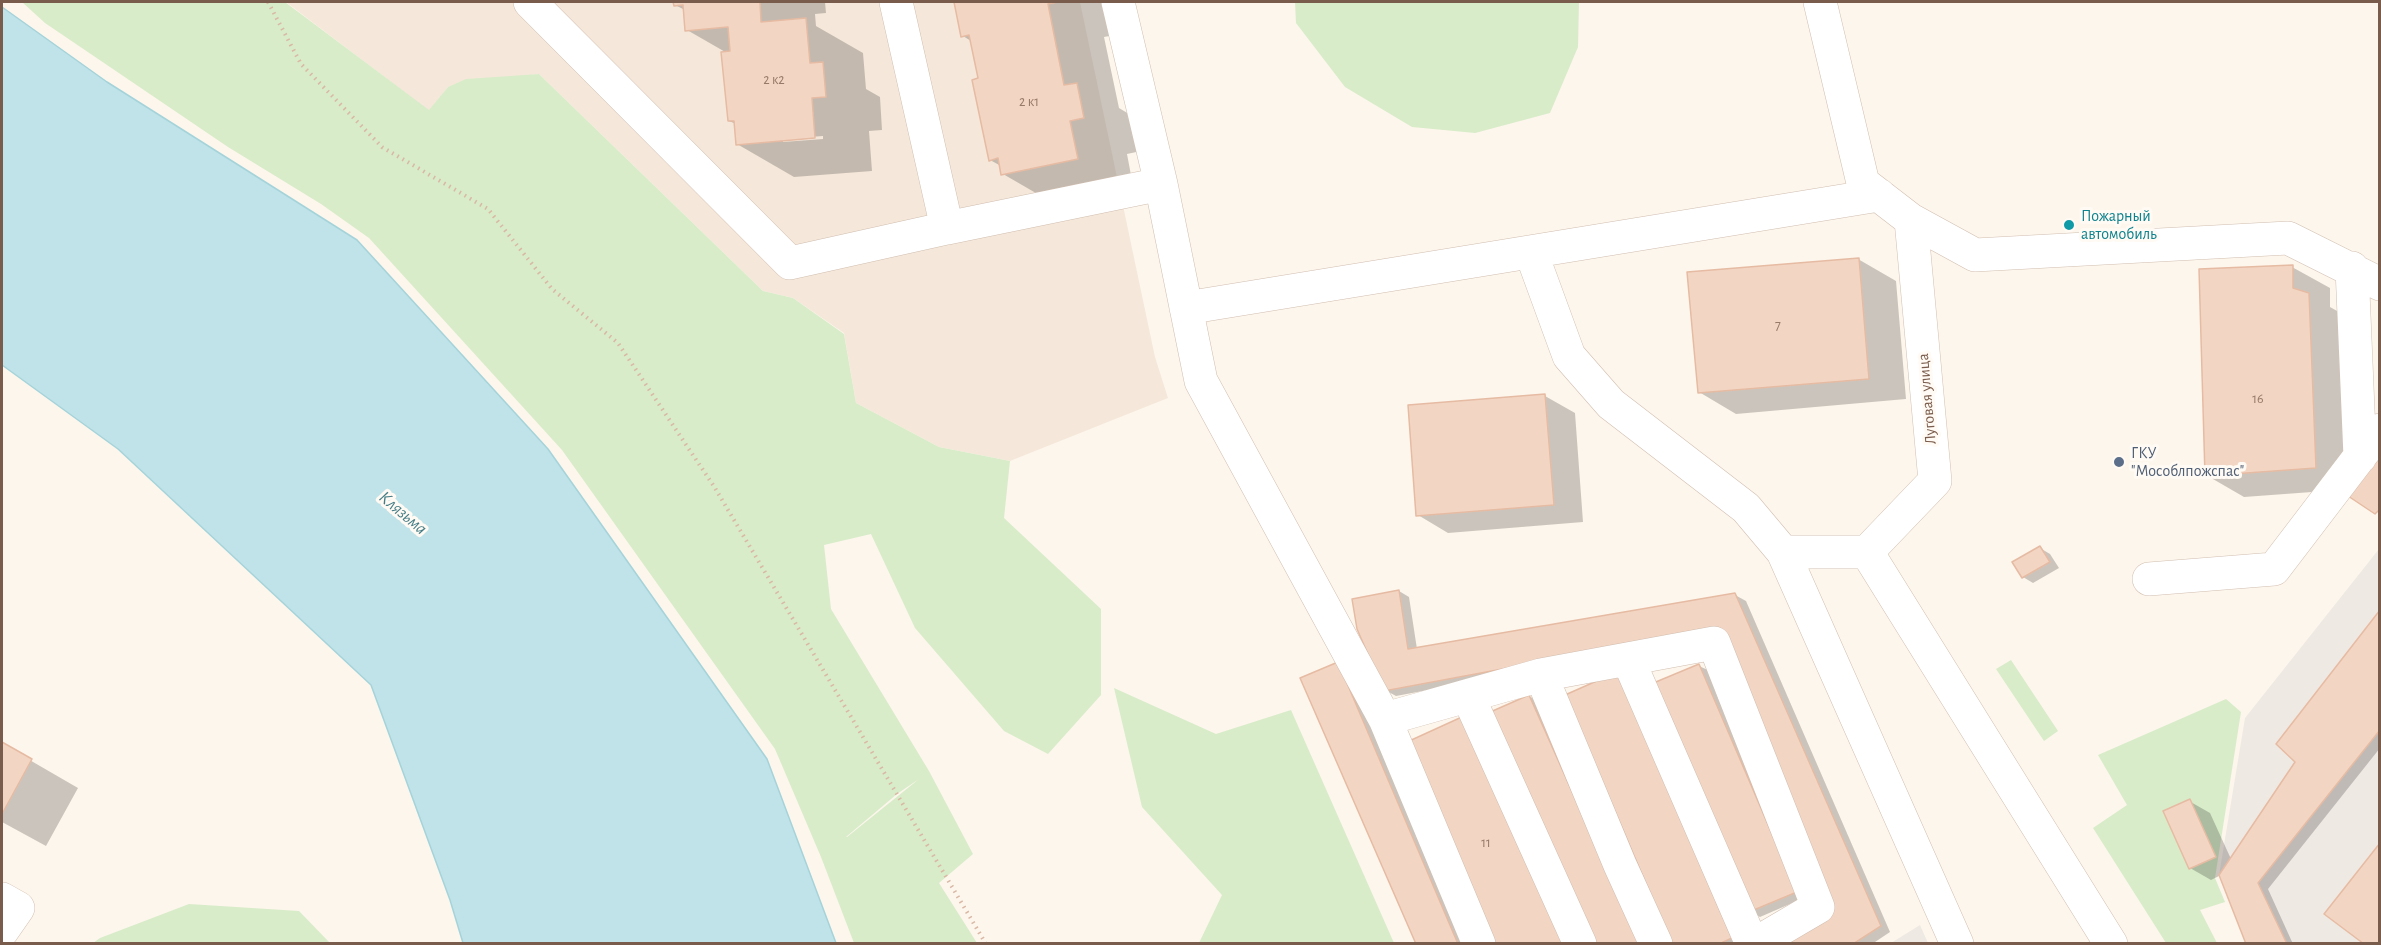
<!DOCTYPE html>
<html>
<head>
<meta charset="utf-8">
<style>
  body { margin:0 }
  #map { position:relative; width:2381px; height:945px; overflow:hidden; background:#fdf6ec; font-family:"Alegreya Sans",sans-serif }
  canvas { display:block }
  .frame { position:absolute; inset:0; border:3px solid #7a5c4d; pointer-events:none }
</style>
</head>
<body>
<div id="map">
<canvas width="2381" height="945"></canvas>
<div class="frame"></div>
</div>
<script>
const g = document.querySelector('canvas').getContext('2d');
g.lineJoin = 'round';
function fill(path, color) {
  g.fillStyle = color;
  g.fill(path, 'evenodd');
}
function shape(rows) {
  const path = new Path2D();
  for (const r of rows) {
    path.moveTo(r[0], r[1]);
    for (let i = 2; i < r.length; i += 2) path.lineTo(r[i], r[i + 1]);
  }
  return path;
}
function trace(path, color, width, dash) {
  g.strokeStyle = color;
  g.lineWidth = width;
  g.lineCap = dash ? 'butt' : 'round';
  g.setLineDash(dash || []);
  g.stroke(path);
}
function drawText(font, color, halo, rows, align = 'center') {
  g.font = font + ' "Alegreya Sans",sans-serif';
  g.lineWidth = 6;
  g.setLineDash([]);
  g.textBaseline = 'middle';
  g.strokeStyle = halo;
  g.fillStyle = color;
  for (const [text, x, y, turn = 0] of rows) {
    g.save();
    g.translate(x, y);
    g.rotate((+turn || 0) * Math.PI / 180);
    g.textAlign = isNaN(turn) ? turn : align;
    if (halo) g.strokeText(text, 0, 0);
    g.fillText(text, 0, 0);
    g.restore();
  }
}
const residential = shape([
  [286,2,1080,2,1155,357,1168,398,1010,461,939,447,856,403,844,333,793,298,763,291,539,74,448,87,429,111]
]);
const industrial = shape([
  [2379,549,2379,943,2246,943,2219,875,2245,718],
  [1920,925,1928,943,1891,943]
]);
const green = shape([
  [22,2,285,2,429,110,448,87,466,79,539,74,763,291,793,298,844,334,856,403,939,447,1010,461,1004,518,1101,609,1101,695,1048,754,1004,731,915,628,871,534,824,545,831,609,929,771,973,854,939,883,977,943,854,943,821,857,775,749,562,450,369,238,321,204,228,147,45,23],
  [919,779,847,837,846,837,897,794],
  [1295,2,1579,2,1578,47,1550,113,1475,133,1412,127,1345,87,1296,23],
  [2011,660,2058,731,2044,741,1996,669],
  [1114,688,1216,734,1291,710,1394,943,1199,943,1222,895,1142,807],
  [2226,699,2241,712,2215,878,2225,902,2200,910,2217,943,2166,943,2093,828,2127,805,2098,755],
  [189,904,299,911,330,943,93,943,100,938]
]);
const water = shape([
  [2,7,107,82,357,240,548,449,767,759,836,943,463,943,450,900,371,685,118,449,2,365,2,7]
]);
const shadow = shape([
  [675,2,825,2,826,13,815,14,816,26,863,53,866,89,880,97,882,130,869,131,872,171,794,177,737,144,736,124,729,121,727,53,687,30,685,10,675,5],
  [823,136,823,139,783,142,783,139],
  [956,2,1108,2,1115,35,1104,37,1119,108,1134,117,1141,151,1127,154,1134,191,1060,207,1003,174,1001,166,990,160,980,79,971,41,963,36],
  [1858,259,1896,281,1906,399,1736,414,1699,392],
  [2292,267,2330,288,2330,307,2346,316,2353,489,2244,497,2206,475],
  [1545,396,1575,413,1583,522,1448,533,1418,515],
  [2040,548,2050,554,2059,568,2033,583,2023,577],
  [1399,591,1409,597,1417,649,1735,595,1746,601,1890,932,1872,944,1781,944,1833,912,1722,635,1396,696,1385,690],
  [2380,613,2380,748,2268,889,2293,944,2248,944,2221,875,2211,880,2190,868,2189,801,2210,813,2231,859,2297,761],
  [1699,666,1710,671,1806,897,1760,917,1750,911],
  [1349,669,1465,944,1418,944,1302,679],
  [1529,696,1539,702,1647,944,1593,944],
  [1566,696,1741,944,1674,944],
  [2,744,78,788,46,846,2,822]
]);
const building = shape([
  [673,2,760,2,761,22,806,18,810,63,823,62,826,97,812,98,815,138,736,145,734,121,728,121,721,52,730,51,728,27,685,31,683,5,674,6,673,2],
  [954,2,1058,2,1048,4,1064,85,1077,83,1084,118,1070,121,1078,159,1001,175,998,158,989,161,972,80,978,78,969,35,961,37,954,2],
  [1859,258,1869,379,1698,393,1687,272,1859,258],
  [2293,265,2293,288,2309,293,2316,468,2205,476,2199,269,2293,265],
  [1545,394,1554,505,1416,516,1408,405,1545,394],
  [2380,455,2380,509,2375,514,2348,496,2380,455],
  [2040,546,2050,562,2022,578,2012,562,2040,546],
  [1399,590,1408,649,1735,593,1881,926,1853,944,1778,944,1831,911,1718,629,1384,691,1357,629,1352,599,1399,590],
  [2380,610,2380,730,2258,883,2287,944,2246,944,2219,875,2295,762,2276,744,2380,610],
  [1338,662,1458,944,1416,944,1300,678,1338,662],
  [1699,664,1797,892,1749,912,1651,684,1699,664],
  [1617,672,1732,938,1719,944,1672,944,1565,695,1617,672],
  [1529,695,1640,944,1592,944,1488,713,1529,695],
  [1464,716,1565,944,1496,944,1407,742,1464,716],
  [2,742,32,759,2,814,2,742],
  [2190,799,2216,857,2189,869,2163,811,2190,799],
  [2380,843,2380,944,2364,944,2324,914,2380,843]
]);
const path = shape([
  [268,2,301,64,382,147,488,209,552,289,618,343,715,488,986,944]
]);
const minor = shape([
  [530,2,790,263,947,228],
  [896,2,947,228,1161,184],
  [1118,2,1161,184,1201,381,1385,719,1541,675,1714,643,1818,907,1755,944],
  [1820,2,1863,183,1911,220,1975,255,2288,238,2380,284],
  [1531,252,1569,356,1611,404,1746,508,1783,552,1867,552],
  [2352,268,2360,457],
  [1186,308,1879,195],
  [1783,552,1957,944],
  [1867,552,2111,944],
  [1867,552,1935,481,1911,220],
  [2149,579,2274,569,2380,430],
  [1628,659,1752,944],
  [1541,675,1620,865,1656,944],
  [1468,696,1580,944],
  [1385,719,1479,944],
  [2,899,18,908,2,931]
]);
const markers = [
  [2069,225,6,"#0f9aa8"],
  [2119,462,6,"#5c6f8a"]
];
const numberNames = [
  ["2 к2",774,80],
  ["2 к1",1029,102],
  ["7",1778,325],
  ["16",2258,399],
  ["11",1486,843]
];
const cultureNames = [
  ["Пожарный",2081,216],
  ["автомобиль",2081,234]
];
const streetNames = [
  ["Луговая улица",1927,399,-95]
];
const serviceNames = [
  ["ГКУ",2131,453],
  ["\"Мособлпожспас\"",2131,471]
];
const waterNames = [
  ["Клязьма",403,513,40]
];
fill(residential, '#f5e8da');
fill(industrial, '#efe9e4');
fill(green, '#d8ecc9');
fill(water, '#bfe3e8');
trace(water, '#a5d3da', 1.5);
fill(shadow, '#0003');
fill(building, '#f3d5c3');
trace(building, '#e6bba3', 1.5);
trace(minor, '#d1beb0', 34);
trace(path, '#d9b8a5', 4, [1.5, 4.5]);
trace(minor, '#fff', 33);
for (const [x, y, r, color] of markers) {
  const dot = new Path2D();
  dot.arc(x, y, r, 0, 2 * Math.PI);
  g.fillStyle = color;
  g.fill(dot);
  trace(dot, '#fffaf3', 2);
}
drawText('14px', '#987a6a', null, numberNames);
drawText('16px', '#0d838f', '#fffaf3', cultureNames, 'left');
drawText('16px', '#7a5c4d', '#fffaf3', streetNames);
drawText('16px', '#4e5e75', '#fffaf3', serviceNames, 'left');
drawText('italic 18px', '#437c86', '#fffaf3', waterNames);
</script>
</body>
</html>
